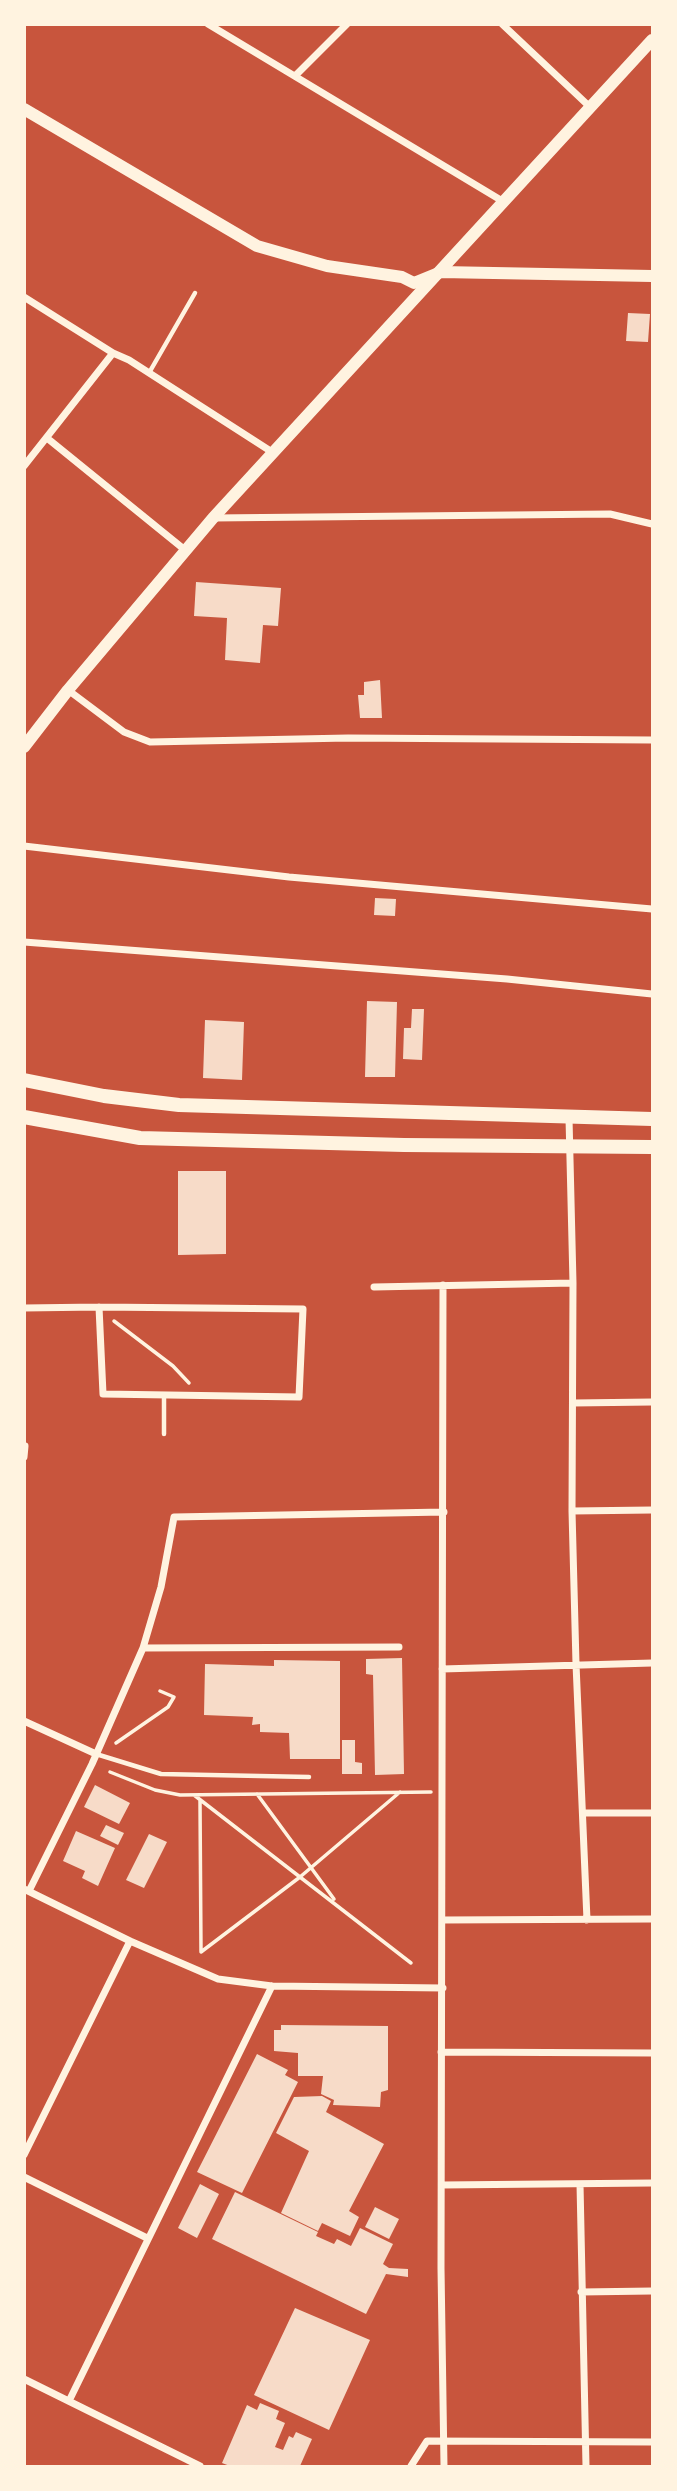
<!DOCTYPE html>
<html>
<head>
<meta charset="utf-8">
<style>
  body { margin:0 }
  #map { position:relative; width:677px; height:2491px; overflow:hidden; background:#c8553d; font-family:Helvetica,sans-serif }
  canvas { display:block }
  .frame { position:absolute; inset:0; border:26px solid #fff3e0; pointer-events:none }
</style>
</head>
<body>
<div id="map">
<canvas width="677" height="2491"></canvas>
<div class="frame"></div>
</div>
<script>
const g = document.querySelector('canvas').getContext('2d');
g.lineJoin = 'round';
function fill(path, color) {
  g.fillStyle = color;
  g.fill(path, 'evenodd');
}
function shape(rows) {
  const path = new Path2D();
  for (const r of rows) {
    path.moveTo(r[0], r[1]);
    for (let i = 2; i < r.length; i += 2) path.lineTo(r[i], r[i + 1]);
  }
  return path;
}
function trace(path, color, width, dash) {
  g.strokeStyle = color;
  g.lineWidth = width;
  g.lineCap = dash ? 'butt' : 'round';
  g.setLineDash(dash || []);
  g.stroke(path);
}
const building = shape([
  [628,313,650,314,648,342,626,341],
  [196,582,281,588,278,626,263,625,260,663,225,660,227,618,194,616],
  [380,680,382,718,360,718,358,695,364,695,364,682],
  [375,898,396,899,395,916,374,915],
  [367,1001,397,1002,395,1077,365,1077],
  [412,1009,424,1009,422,1060,403,1059,404,1028,411,1028],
  [205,1020,244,1022,242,1080,203,1078],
  [178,1171,226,1171,226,1254,178,1255],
  [402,1658,404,1774,375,1775,373,1675,366,1674,366,1659],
  [274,1660,340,1661,340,1759,290,1759,289,1733,260,1732,260,1724,252,1725,253,1717,204,1715,205,1664,274,1666],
  [342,1740,355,1740,355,1762,362,1763,362,1774,342,1774],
  [95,1785,130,1803,119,1824,84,1807],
  [106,1825,124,1833,118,1845,100,1836],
  [76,1831,115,1848,98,1886,82,1878,85,1871,63,1861],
  [149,1834,167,1842,144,1888,126,1880],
  [281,2025,388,2026,388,2090,381,2092,380,2107,333,2105,334,2100,321,2094,323,2076,298,2076,298,2053,274,2051,274,2030,281,2030],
  [257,2054,288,2070,285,2075,298,2082,242,2193,197,2172],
  [322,2096,331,2101,326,2112,384,2144,349,2211,359,2217,350,2236,322,2223,318,2231,281,2213,309,2151,276,2133,294,2097],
  [200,2184,219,2194,197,2238,178,2228],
  [235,2192,318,2232,316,2236,334,2244,337,2239,351,2246,360,2228,393,2244,383,2264,389,2268,408,2269,408,2277,386,2274,366,2314,212,2239],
  [375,2207,399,2219,389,2239,365,2227],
  [295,2308,370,2340,329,2430,254,2395],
  [260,2403,279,2411,276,2419,285,2423,275,2447,283,2450,289,2436,293,2438,296,2432,312,2439,300,2466,230,2466,222,2463,247,2405,257,2410]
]);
const path = shape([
  [114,1321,173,1366,189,1383],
  [116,1743,168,1707,174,1697,160,1691],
  [110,1772,155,1790,180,1795,431,1792],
  [257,1794,334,1899],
  [194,1795,411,1963],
  [200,1801,201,1951],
  [201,1952,300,1877,400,1792]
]);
const service = shape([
  [149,373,195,293],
  [164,1434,164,1396],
  [96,1754,161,1774,309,1777]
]);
const minor = shape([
  [208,24,504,202],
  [502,24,591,108],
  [295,76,347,24],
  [24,297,113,353,129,360,272,452],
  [47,438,185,550],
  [24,466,113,353],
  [213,518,610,514,652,524],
  [68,690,124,732,150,742,348,738,652,740],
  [24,846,289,877,652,909],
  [24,942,507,979,652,994],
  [569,1118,573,1283,572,1511,576,1664,587,1920],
  [443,1285,441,2268,444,2466],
  [374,1287,573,1283],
  [24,1308,99,1307,303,1309,299,1397,103,1394,99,1307],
  [573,1403,652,1402],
  [24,1457,25,1446],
  [572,1511,652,1510],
  [143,1648,399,1647],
  [442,1669,652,1663],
  [24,1721,96,1754],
  [583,1813,652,1813],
  [24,1889,130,1941,218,1979,272,1986,443,1988],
  [29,1891,92,1764,143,1648,161,1587,174,1517,444,1512],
  [443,1920,652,1919],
  [441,2052,652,2053],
  [24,2155,130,1941],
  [24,2177,147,2238],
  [580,2184,586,2466],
  [442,2185,652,2183],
  [581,2292,652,2291],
  [24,2379,200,2466],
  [69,2401,272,1986],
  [411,2466,427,2441,652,2442]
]);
const tertiary = shape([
  [24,109,257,246,327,266,402,277,414,283,441,272,652,276]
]);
const secondary = shape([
  [24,747,68,690,213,518,652,40]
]);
const primary = shape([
  [24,1080,104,1096,179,1105,652,1119],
  [24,1117,140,1138,404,1145,652,1147]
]);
fill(building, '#f7dbc8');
trace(path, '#fff3e0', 3.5);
trace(service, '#fff3e0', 4.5);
trace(minor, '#fff3e0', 7);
trace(tertiary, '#fff3e0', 12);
trace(secondary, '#fff3e0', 12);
trace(primary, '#fff3e0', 14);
</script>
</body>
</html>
